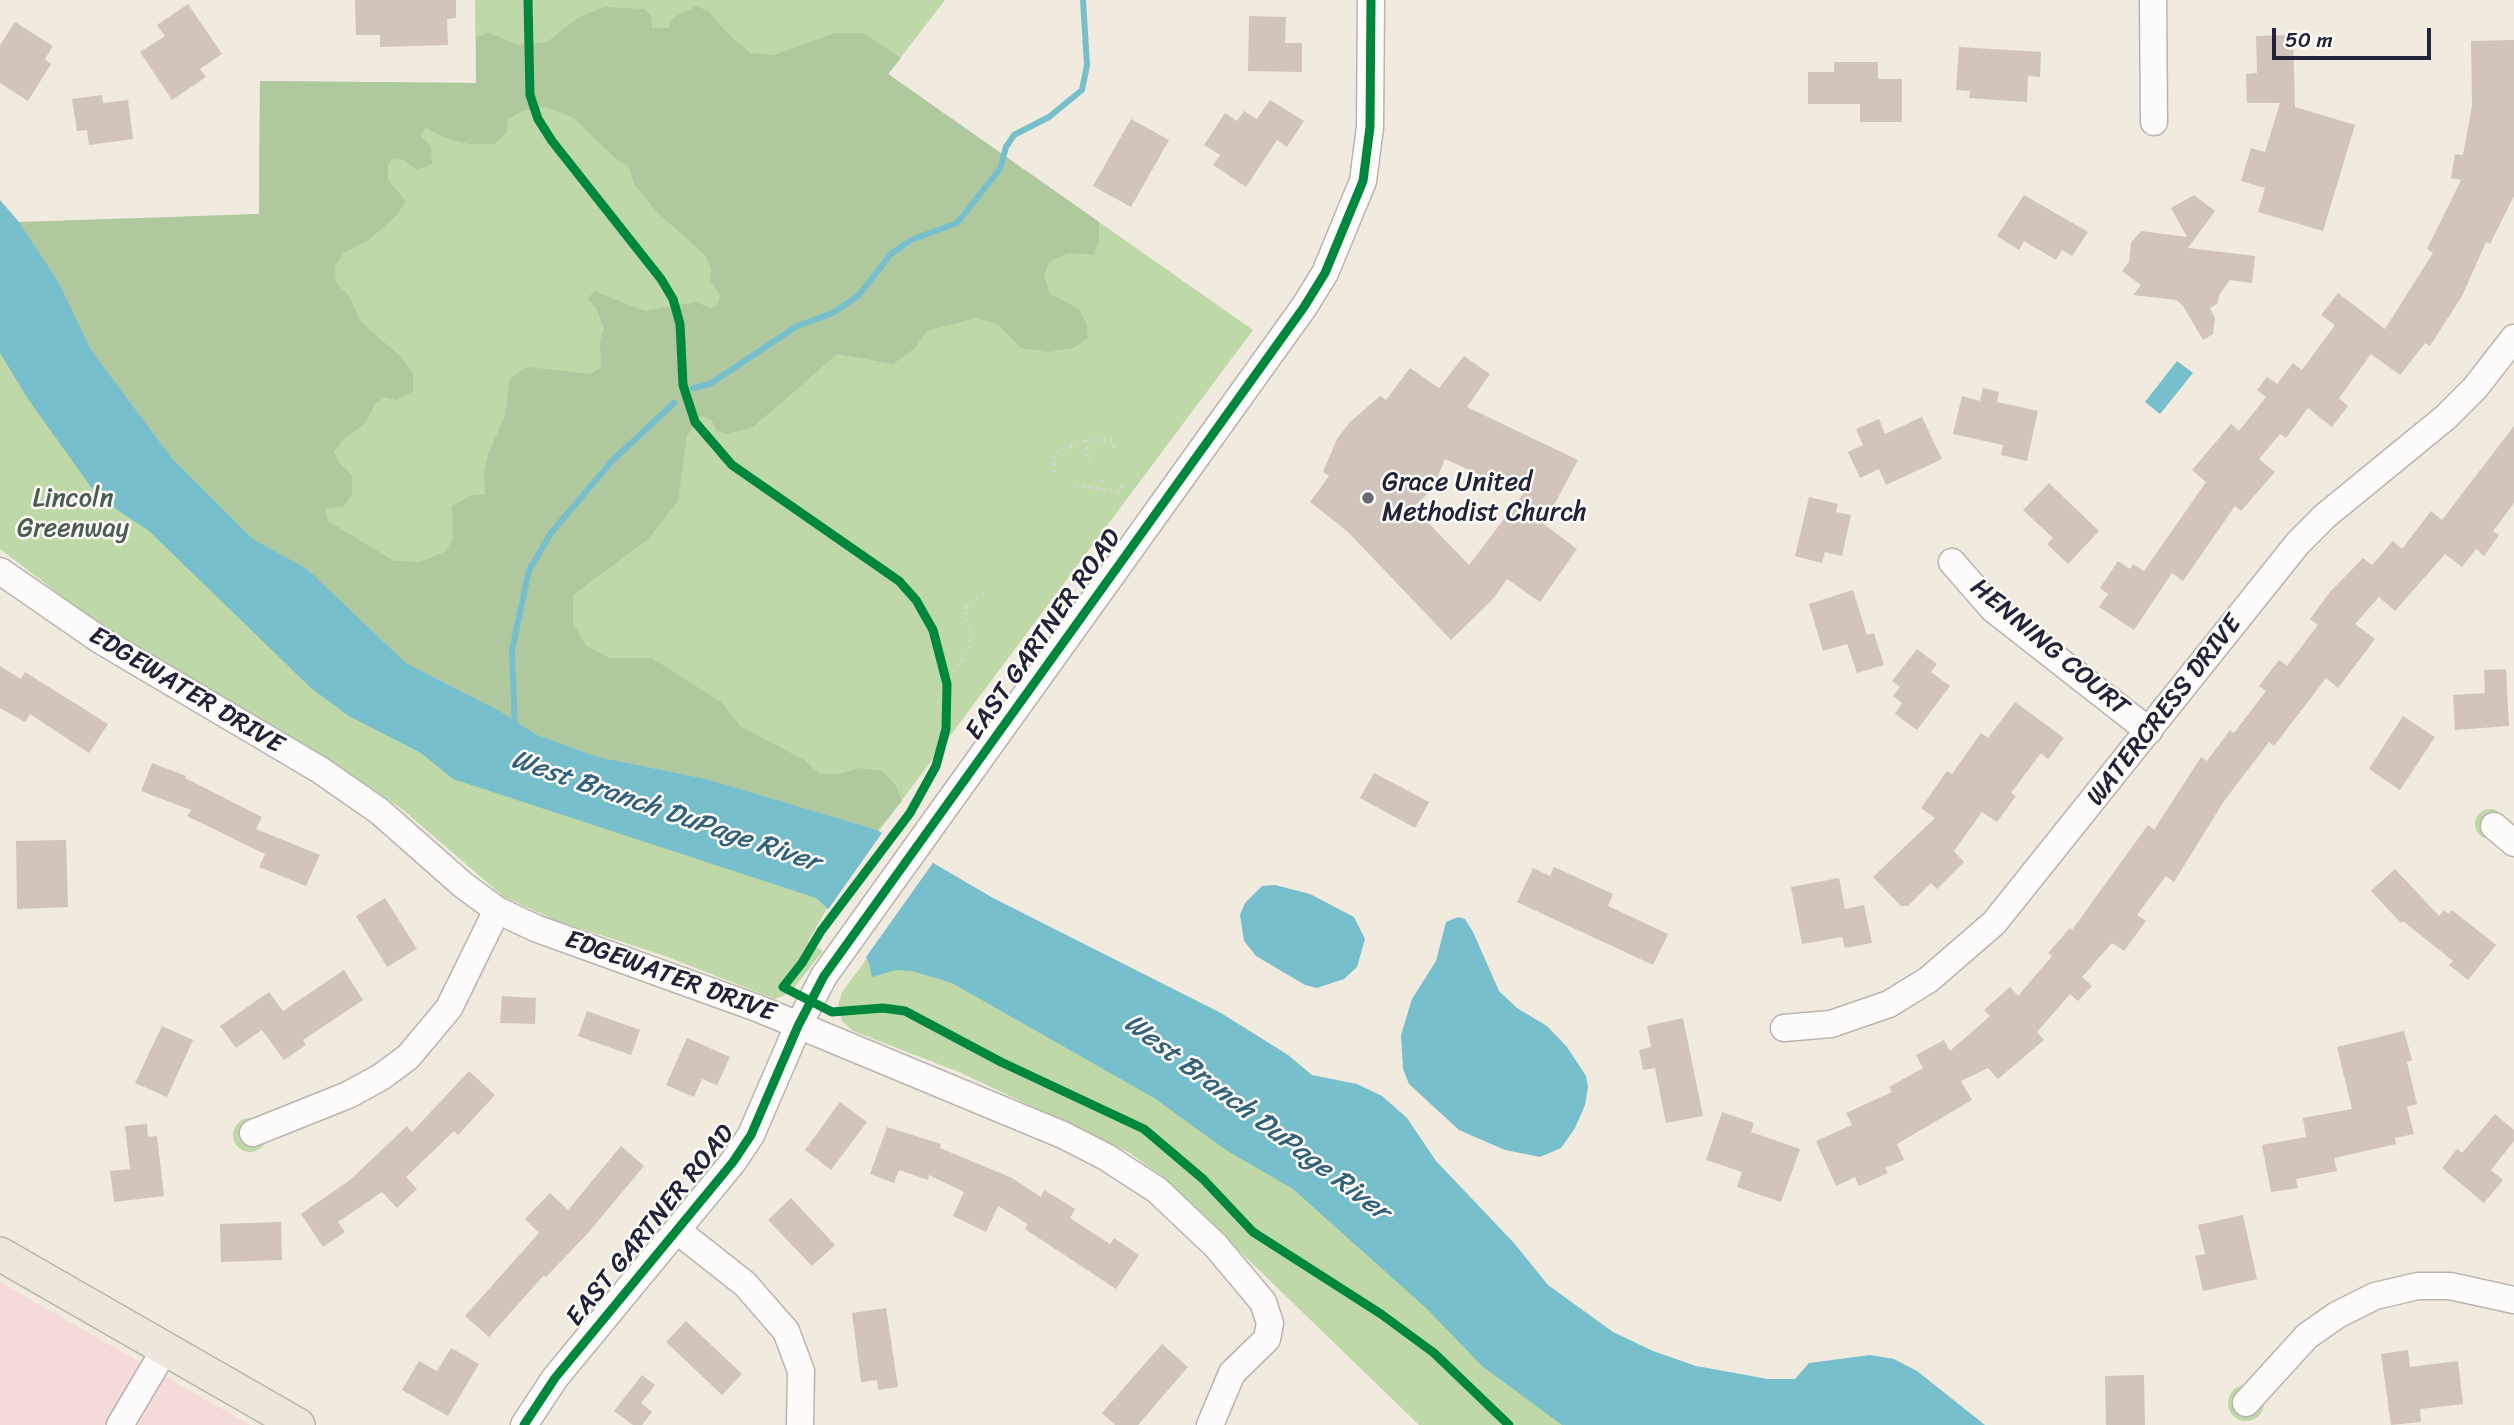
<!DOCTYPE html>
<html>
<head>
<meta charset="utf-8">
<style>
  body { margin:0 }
  #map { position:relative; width:2514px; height:1425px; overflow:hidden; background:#f0eadf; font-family:Sriracha,sans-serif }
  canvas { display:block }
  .scale { position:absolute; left:2272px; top:28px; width:159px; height:32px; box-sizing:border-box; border:4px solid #22223b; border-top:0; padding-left:9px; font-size:21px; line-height:24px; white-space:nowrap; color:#22223b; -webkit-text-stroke:5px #fdfcf7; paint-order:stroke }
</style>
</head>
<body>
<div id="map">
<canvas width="2514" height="1425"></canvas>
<div class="scale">50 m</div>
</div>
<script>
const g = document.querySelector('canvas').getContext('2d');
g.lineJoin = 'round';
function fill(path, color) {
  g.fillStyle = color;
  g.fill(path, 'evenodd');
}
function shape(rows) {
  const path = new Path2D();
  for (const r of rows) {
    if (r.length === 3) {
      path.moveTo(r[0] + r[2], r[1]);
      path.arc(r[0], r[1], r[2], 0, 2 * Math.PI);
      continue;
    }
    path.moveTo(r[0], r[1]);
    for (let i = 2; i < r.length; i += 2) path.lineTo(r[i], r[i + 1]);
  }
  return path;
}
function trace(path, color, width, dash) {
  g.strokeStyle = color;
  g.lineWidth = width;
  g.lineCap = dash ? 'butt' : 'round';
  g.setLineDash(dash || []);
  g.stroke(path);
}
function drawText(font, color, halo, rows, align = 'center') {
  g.font = font + ' Sriracha,sans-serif';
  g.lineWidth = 5;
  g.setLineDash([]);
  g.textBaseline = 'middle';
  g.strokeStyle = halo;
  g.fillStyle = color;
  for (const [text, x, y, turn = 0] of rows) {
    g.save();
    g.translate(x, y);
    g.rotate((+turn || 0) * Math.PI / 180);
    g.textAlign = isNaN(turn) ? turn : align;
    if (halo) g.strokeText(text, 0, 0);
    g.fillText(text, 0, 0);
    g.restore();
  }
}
const built = shape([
  [0,1282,250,1425,0,1425]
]);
const green = shape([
  [475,0,945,0,888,74,1253,330,844,878,808,942,823,951,790,993,775,999,665,956,555,920,504,897,402,809,328,759,93,620,0,549,0,224,259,214,260,81,476,83],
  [2490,824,15],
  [907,905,1549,1354,1919,1425,1419,1425,1163,1177,1130,1153,959,1072,853,1031,842,1021,838,1005,842,992],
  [250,1135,17],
  [2246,1403,18]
]);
const forest = shape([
  [696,6,708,11,733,39,751,53,774,55,835,33,863,33,901,58,888,74,1099,222,1099,241,1094,255,1068,253,1049,262,1044,275,1050,294,1079,309,1086,323,1088,338,1073,348,1048,352,1021,348,997,324,975,318,927,331,915,348,893,364,837,354,752,428,726,434,717,431,711,419,700,416,687,436,678,501,648,539,573,595,573,623,586,646,611,658,652,658,722,703,740,726,804,760,820,774,839,774,860,768,882,771,896,786,902,801,877,830,706,779,598,757,537,735,500,711,406,663,307,569,253,539,171,457,91,350,59,284,19,222,259,214,260,81,476,83,476,37,489,33,519,45,547,42,579,17,605,7,644,9,651,15,652,28,668,28,673,18],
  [547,107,574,118,618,161,628,165,634,184,657,212,705,255,711,268,710,280,720,295,718,305,710,308,696,302,645,311,594,291,588,299,596,308,604,328,600,340,601,367,591,374,527,367,510,378,505,416,488,454,484,472,485,495,472,495,452,506,453,538,446,551,420,562,394,561,328,521,325,509,344,506,352,495,352,475,340,464,334,452,343,440,365,423,375,404,385,397,396,400,413,391,413,374,401,357,361,322,349,296,336,282,335,266,344,253,370,239,397,215,406,201,388,180,388,164,393,158,404,160,417,170,432,164,431,146,420,136,426,128,445,138,469,144,494,144,506,133,508,119,522,111]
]);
const water = shape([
  [0,200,19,222,59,283,91,350,171,457,253,539,307,569,406,663,500,711,537,735,598,757,706,779,877,830,993,898,1221,1013,1288,1055,1312,1075,1357,1084,1382,1096,1407,1118,1436,1161,1514,1243,1548,1285,1613,1332,1653,1351,1696,1366,1768,1379,1795,1379,1809,1363,1870,1355,1894,1359,1917,1371,1985,1425,1562,1425,1482,1366,1426,1308,1293,1189,1226,1150,1154,1098,952,983,912,971,896,970,872,977,869,963,852,931,816,898,453,779,421,753,347,715,311,688,149,531,116,509,91,487,28,399,0,353],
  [2177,361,2193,373,2160,414,2145,402],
  [1275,885,1310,894,1354,917,1365,939,1357,967,1344,979,1317,988,1305,985,1256,956,1244,941,1240,915,1245,903,1262,886],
  [1458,917,1465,919,1473,932,1499,991,1517,1008,1547,1026,1567,1047,1586,1076,1588,1087,1585,1105,1575,1128,1561,1148,1540,1157,1505,1150,1459,1130,1409,1084,1403,1069,1401,1035,1412,999,1436,961,1446,922]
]);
const pier = shape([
  [884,830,935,860,864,960,849,933,827,911]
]);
const stream = shape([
  [693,388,710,384,797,326,833,313,859,295,891,254,911,240,957,223,1000,169,1006,147,1014,135,1049,117,1082,90,1087,65,1083,0],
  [515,729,512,650,529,570,551,533,612,461,674,403]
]);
const building = shape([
  [355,0,456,0,456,18,447,19,448,45,380,47,380,35,356,35],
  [188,4,222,54,200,69,206,77,172,100,140,52,165,36,157,25],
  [1249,16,1286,17,1285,43,1302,43,1302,72,1248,71],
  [15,22,53,46,45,59,51,64,28,101,0,83,0,45],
  [2293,35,2295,107,2355,125,2323,231,2258,212,2265,188,2241,181,2251,148,2265,152,2280,103,2247,103,2246,74,2257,73,2256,36],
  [2514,40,2514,196,2490,244,2486,242,2462,296,2430,346,2425,343,2400,375,2371,354,2339,398,2348,406,2332,427,2308,408,2286,438,2280,434,2259,459,2275,472,2241,511,2235,506,2183,581,2172,573,2134,630,2099,607,2108,594,2100,588,2118,561,2130,569,2133,564,2144,571,2206,482,2192,470,2231,424,2239,431,2266,397,2257,390,2267,377,2277,384,2293,363,2302,370,2335,325,2321,315,2338,293,2385,329,2433,253,2427,249,2461,180,2451,178,2455,154,2463,155,2472,106,2471,41],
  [1959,47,2041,52,2040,77,2028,76,2027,102,1969,98,1970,91,1956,90],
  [1834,62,1878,62,1878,79,1902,79,1902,122,1860,122,1860,104,1808,104,1808,72,1834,72],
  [102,95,103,103,128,100,133,139,89,145,87,130,77,131,72,99],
  [1270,100,1304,121,1287,147,1277,140,1246,187,1213,165,1220,155,1204,145,1225,113,1237,121,1244,111,1257,119],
  [1131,119,1169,140,1131,207,1093,186],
  [2024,195,2088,232,2072,256,2062,250,2056,260,2024,241,2019,250,1997,236],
  [2194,195,2215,211,2188,248,2255,256,2252,283,2230,280,2219,295,2218,303,2210,308,2215,318,2213,334,2203,340,2183,306,2176,300,2133,295,2141,285,2122,271,2129,262,2131,243,2141,231,2187,237,2171,208],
  [1464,356,1490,374,1467,407,1578,460,1544,524,1577,549,1540,602,1507,579,1493,599,1451,640,1348,532,1310,502,1329,476,1323,472,1337,439,1350,422,1380,396,1386,400,1410,368,1439,388],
  [1445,459,1523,494,1469,565,1413,507,1432,490],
  [1983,388,1999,392,1997,402,2038,411,2027,461,2001,455,2003,445,1953,434,1962,396,1980,401],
  [1922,417,1942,459,1886,485,1879,469,1860,478,1848,452,1863,445,1856,429,1879,419,1885,434],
  [2514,426,2514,503,2493,531,2499,535,2484,556,2476,549,2462,567,2445,554,2395,611,2379,597,2355,624,2375,639,2338,688,2326,678,2274,746,2269,742,2224,801,2174,882,2166,876,2137,915,2146,921,2124,951,2112,943,2082,977,2092,986,2078,1001,2070,994,2037,1032,2044,1040,1998,1079,1988,1068,1961,1081,1972,1100,1897,1144,1904,1160,1885,1168,1888,1173,1859,1186,1855,1177,1836,1186,1816,1141,1852,1125,1846,1113,1892,1092,1889,1087,1923,1068,1916,1055,1944,1040,1950,1051,1990,1016,1984,1010,2010,987,2018,996,2052,956,2048,953,2070,928,2072,930,2148,825,2154,830,2201,757,2207,761,2230,730,2234,733,2266,691,2259,686,2279,660,2287,666,2318,625,2310,619,2330,592,2363,558,2372,565,2393,541,2402,549,2431,511,2442,520],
  [2049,483,2099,531,2068,564,2047,544,2053,538,2023,510],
  [1809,497,1838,504,1836,512,1851,515,1842,556,1825,552,1822,563,1795,556],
  [1853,590,1867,635,1874,633,1884,665,1857,673,1847,644,1823,651,1809,604],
  [1917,649,1937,664,1931,672,1950,686,1917,730,1895,714,1902,703,1893,696,1900,687,1892,681],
  [0,666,21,679,25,672,108,724,89,753,30,714,25,722,0,708],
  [2506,669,2509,726,2455,730,2453,695,2485,693,2484,670],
  [2015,702,2064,738,2048,759,2041,753,2011,793,2016,796,1997,822,1982,812,1954,851,1964,862,1937,889,1931,883,1908,906,1901,906,1873,877,1935,818,1921,808,1947,771,1952,774,1981,733,1988,738],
  [2403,716,2435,737,2400,790,2369,769],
  [152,763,186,776,185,778,262,817,256,829,320,855,306,886,259,867,265,854,187,816,191,810,141,791],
  [1374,773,1429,802,1415,828,1360,798],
  [66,840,68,907,17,909,16,841],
  [1554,867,1613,894,1608,906,1668,934,1653,965,1517,902,1533,868,1550,876],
  [2395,869,2439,916,2444,910,2448,914,2452,910,2496,945,2468,980,2449,965,2453,961,2403,921,2401,923,2371,891],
  [1839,878,1845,909,1864,905,1872,943,1845,948,1842,937,1802,944,1791,887],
  [385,898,417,949,387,967,356,916],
  [344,970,363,1000,303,1040,306,1045,284,1060,262,1030,236,1048,220,1026,269,992,283,1011],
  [502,996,536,998,535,1024,500,1023],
  [587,1011,640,1030,631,1055,578,1036],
  [1683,1018,1703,1116,1666,1123,1655,1068,1643,1070,1639,1050,1651,1047,1647,1026],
  [162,1026,193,1040,167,1097,135,1083],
  [2404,1031,2412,1060,2407,1062,2417,1104,2407,1107,2414,1134,2395,1138,2396,1144,2334,1158,2337,1171,2296,1179,2298,1188,2271,1192,2262,1145,2306,1137,2303,1118,2352,1109,2337,1047],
  [687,1038,730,1057,717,1085,702,1079,694,1097,666,1085],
  [469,1071,495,1095,458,1135,454,1131,406,1177,417,1189,397,1208,382,1192,338,1222,345,1232,323,1247,301,1214,350,1180,407,1126,412,1132],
  [840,1102,867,1122,831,1170,805,1150],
  [1722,1112,1754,1123,1751,1132,1800,1149,1781,1202,1737,1187,1742,1172,1706,1160],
  [2495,1114,2514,1130,2514,1141,2491,1170,2503,1180,2484,1203,2442,1168,2457,1149,2462,1153],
  [147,1124,148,1137,157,1136,164,1196,114,1202,110,1171,130,1169,125,1126],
  [887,1127,941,1144,940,1148,1012,1178,1041,1197,1044,1190,1075,1209,1070,1218,1110,1244,1114,1238,1139,1255,1116,1289,1025,1229,1028,1224,998,1206,986,1232,953,1216,964,1192,929,1175,928,1180,899,1170,894,1183,870,1174],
  [621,1146,644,1166,588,1233,546,1277,544,1275,489,1337,465,1316,539,1233,525,1219,550,1193,568,1210],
  [791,1198,835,1245,812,1266,768,1220],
  [2243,1215,2257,1279,2203,1291,2195,1256,2205,1254,2198,1225],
  [281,1222,282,1260,221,1262,220,1224],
  [886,1308,898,1387,878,1390,877,1380,861,1382,852,1313],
  [686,1321,742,1374,722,1395,666,1342],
  [1162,1344,1188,1367,1138,1425,1115,1425,1102,1413],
  [451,1348,479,1364,448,1416,402,1390,419,1361,437,1371],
  [2408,1350,2410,1367,2458,1361,2463,1404,2420,1409,2421,1422,2391,1425,2381,1354],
  [642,1375,655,1385,641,1403,652,1412,642,1425,633,1425,614,1411],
  [2144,1375,2145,1425,2106,1425,2105,1376]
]);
const path = shape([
  [1085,440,1090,467],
  [1054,472,1053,458,1059,451,1085,440,1111,440,1114,444,1112,453],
  [1075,485,1118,492,1123,486],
  [1100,489,1105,476],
  [947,684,970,646,971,634,965,608,986,592]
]);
const minor = shape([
  [2153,0,2154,122],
  [1952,562,1993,609,2149,731],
  [0,571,100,640,320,770,379,811,463,885,497,910,535,928,757,1008,1063,1135,1106,1157,1157,1190,1216,1246,1263,1302,1270,1323,1267,1339,1232,1373,1210,1425],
  [2494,826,2514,843],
  [1784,1028,1831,1024,1889,1004,1928,980,1994,923,2298,543,2325,516,2446,417,2475,388,2514,338],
  [253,1133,348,1095,381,1077,408,1057,449,1008,497,910],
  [679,1232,745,1284,786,1331,801,1371,800,1425],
  [2246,1403,2307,1336,2337,1315,2375,1296,2418,1286,2450,1286,2514,1300],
  [120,1425,165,1349],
  [524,1425,555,1378,733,1162,751,1135,798,1026,824,976,1304,307,1325,273,1363,181,1370,127,1371,0]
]);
const major = shape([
  [0,1254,298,1425]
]);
const cycleway = shape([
  [528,0,530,95,538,119,552,141,661,279,673,299,680,324,683,385,695,422,732,465,899,581,916,600,933,630,947,684,946,729,936,766,910,813,821,931,802,963,783,987,832,1012,883,1008,905,1011,1001,1062,1144,1129,1203,1179,1253,1232,1381,1314,1434,1353,1509,1425],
  [524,1425,555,1378,733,1162,751,1135,798,1026,824,976,1304,307,1325,273,1363,181,1370,127,1371,0]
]);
const markers = [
  [1368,498,7,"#6a6874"]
];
const poiNames = [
  ["Grace United",1382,483],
  ["Methodist Church",1382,513]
];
const parkNames = [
  ["Lincoln",73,499],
  ["Greenway",73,529]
];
const streetNames = [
  ["EAST GARTNER ROAD",1044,635,-55],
  ["HENNING COURT",2049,648,40],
  ["EDGEWATER DRIVE",186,691,31],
  ["WATERCRESS DRIVE",2165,711,-52],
  ["EDGEWATER DRIVE",670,977,20],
  ["EAST GARTNER ROAD",651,1226,-51]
];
const waterNames = [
  ["West Branch DuPage River",665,812,19],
  ["West Branch DuPage River",1256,1118,37]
];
fill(built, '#f4dbd9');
fill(green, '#bfd8a7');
fill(forest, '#afc89e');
fill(water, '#78bfcd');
fill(pier, '#f0eadf');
trace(stream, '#78bfcd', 6);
fill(building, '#d0c4bc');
trace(minor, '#b8b5b0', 29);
trace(major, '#b8b5b0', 36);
trace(path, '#d5d4d2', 3.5, [2, 5]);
trace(minor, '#fdfcfa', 26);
trace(major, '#ede6dd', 33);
trace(cycleway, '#00873e', 9);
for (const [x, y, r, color] of markers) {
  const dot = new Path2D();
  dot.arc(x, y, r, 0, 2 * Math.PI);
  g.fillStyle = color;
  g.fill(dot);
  trace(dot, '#fdfcf7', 2.5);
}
drawText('26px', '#22223b', '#fdfcf7', poiNames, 'left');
drawText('26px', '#4b5c51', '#fdfcf7', parkNames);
drawText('26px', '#22223b', '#fdfcf7', streetNames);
drawText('italic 28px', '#326179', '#fdfcf7', waterNames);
</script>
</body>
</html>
